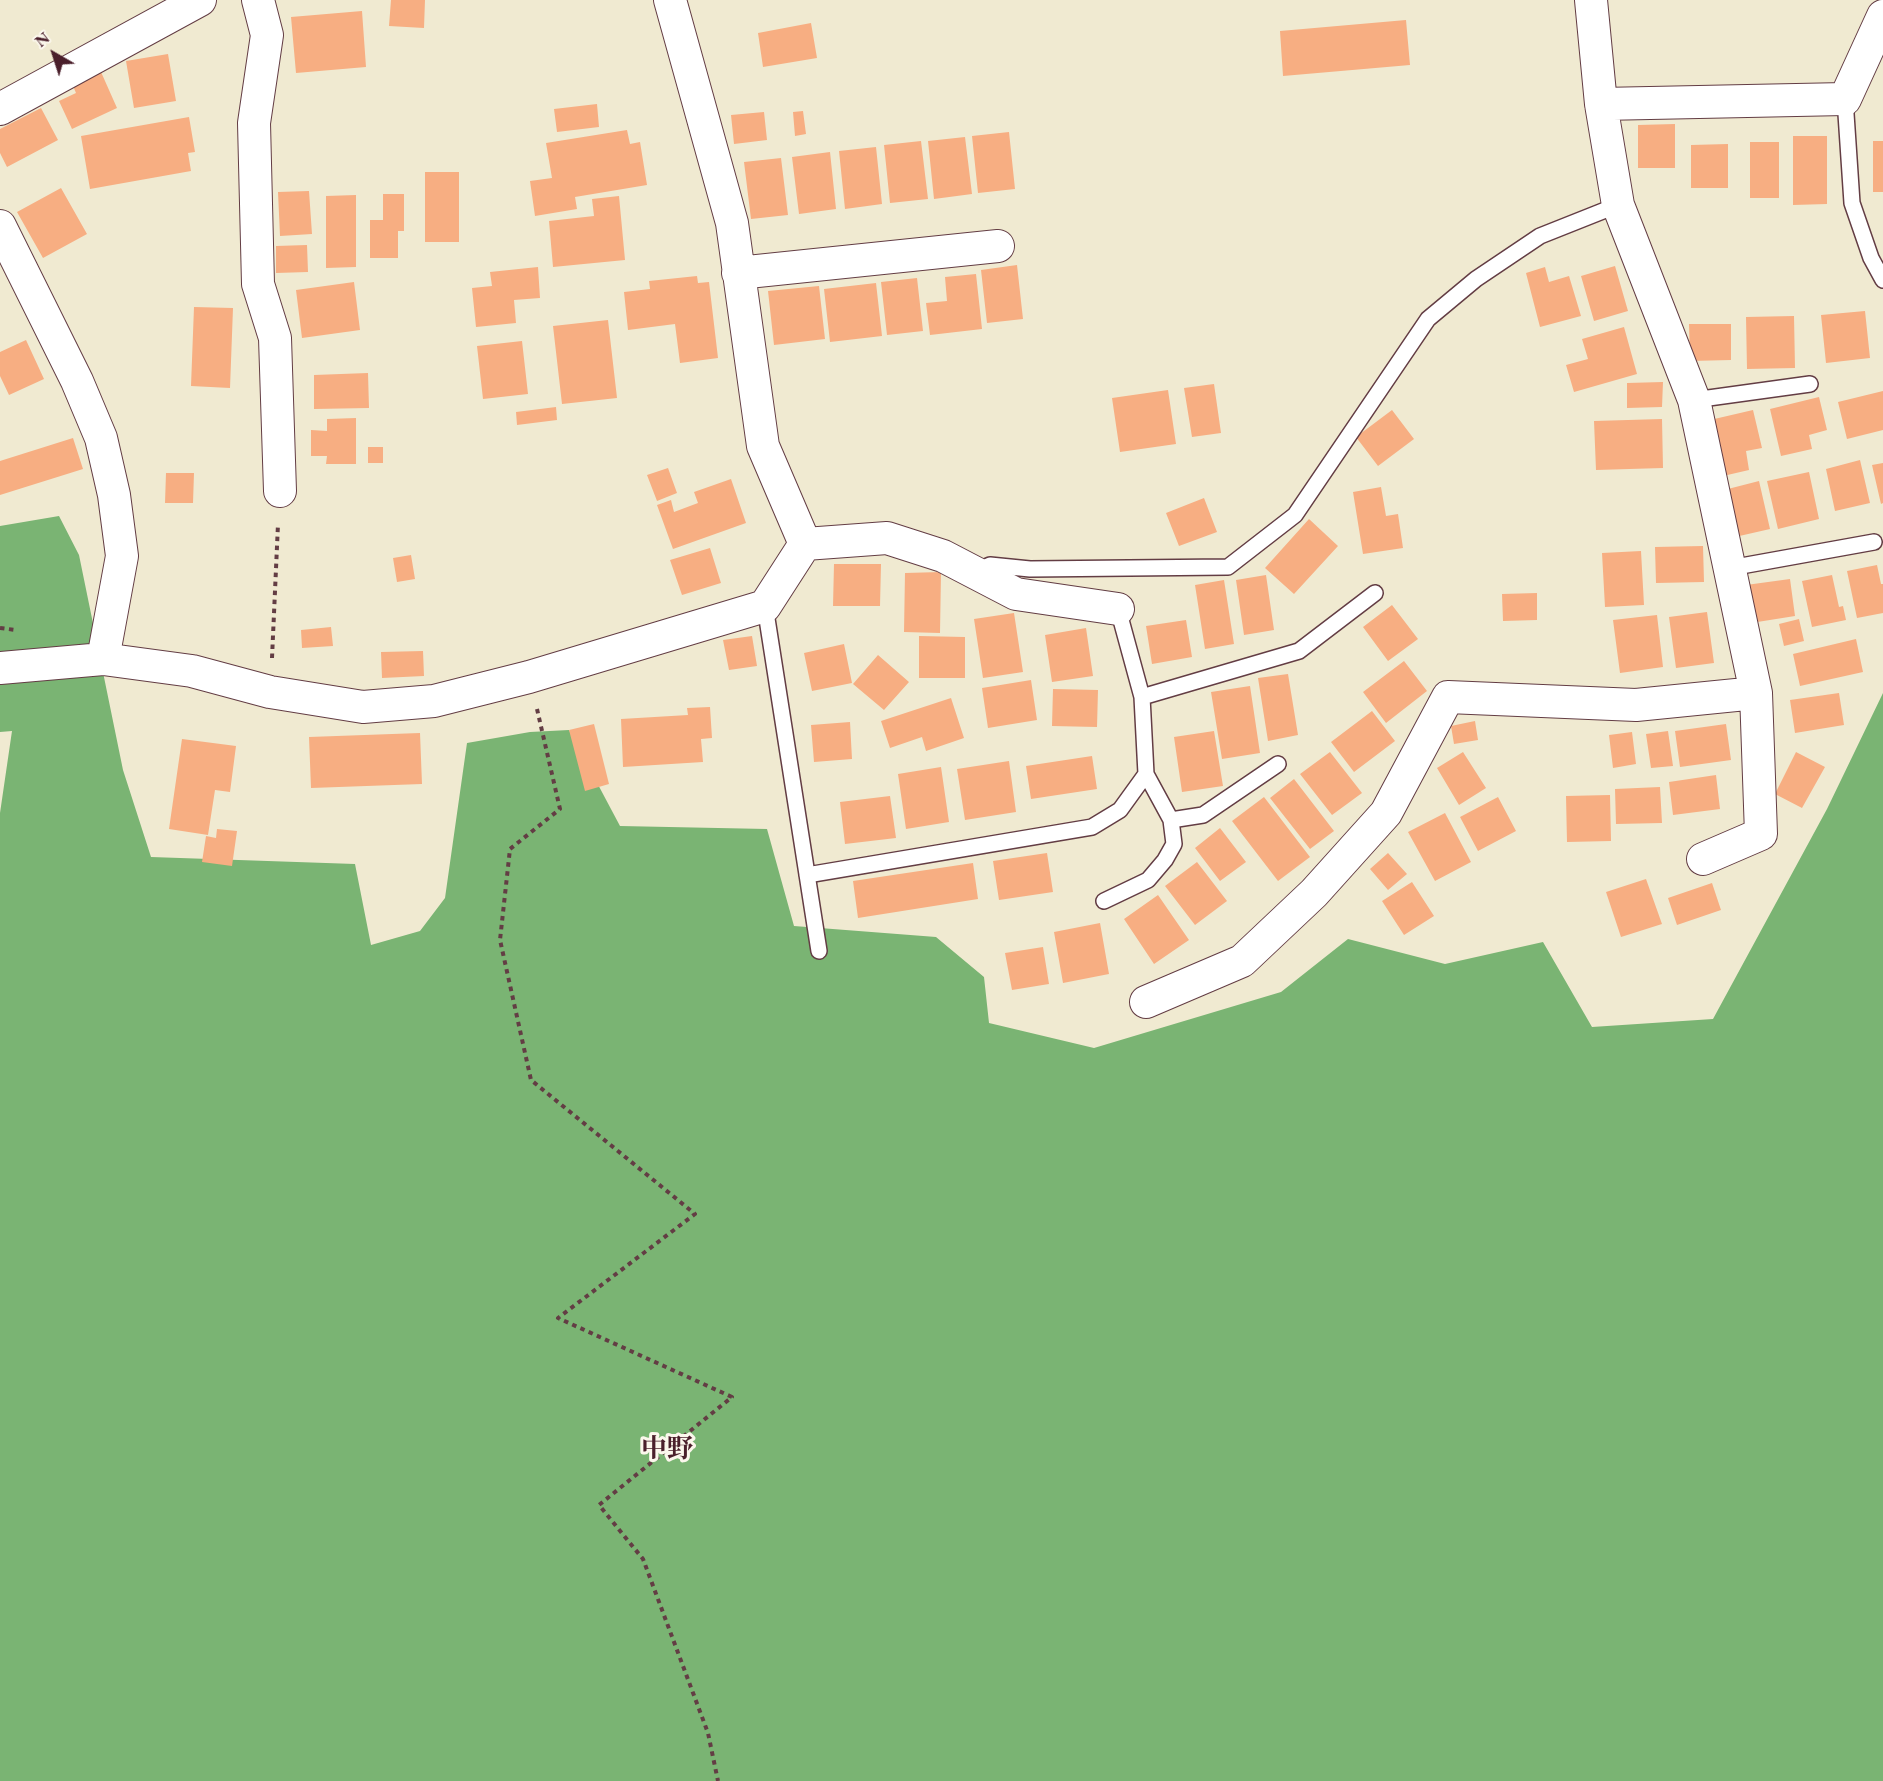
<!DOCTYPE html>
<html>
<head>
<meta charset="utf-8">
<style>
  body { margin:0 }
  #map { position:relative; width:1883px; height:1781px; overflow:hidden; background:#f0ead1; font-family:"EB Garamond",serif }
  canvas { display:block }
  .north { position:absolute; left:24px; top:24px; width:60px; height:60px; -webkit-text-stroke:4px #fbf7ec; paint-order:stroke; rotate:321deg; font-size:16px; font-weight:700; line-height:24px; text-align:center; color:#4a1f2b }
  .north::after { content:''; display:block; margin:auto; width:21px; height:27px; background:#4a1f2b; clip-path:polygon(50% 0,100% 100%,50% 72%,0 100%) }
</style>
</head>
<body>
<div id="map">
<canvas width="1883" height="1781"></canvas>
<div class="north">N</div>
</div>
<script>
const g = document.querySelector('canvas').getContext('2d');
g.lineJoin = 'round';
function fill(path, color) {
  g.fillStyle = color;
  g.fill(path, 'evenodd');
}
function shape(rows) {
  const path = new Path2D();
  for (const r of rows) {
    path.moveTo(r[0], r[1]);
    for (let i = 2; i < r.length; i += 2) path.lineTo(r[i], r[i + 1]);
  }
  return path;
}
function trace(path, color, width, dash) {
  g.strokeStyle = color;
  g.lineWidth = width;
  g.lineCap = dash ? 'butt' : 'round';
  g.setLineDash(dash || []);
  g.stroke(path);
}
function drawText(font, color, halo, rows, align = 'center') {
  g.font = font + ' "EB Garamond","Noto Serif JP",serif';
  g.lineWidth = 6;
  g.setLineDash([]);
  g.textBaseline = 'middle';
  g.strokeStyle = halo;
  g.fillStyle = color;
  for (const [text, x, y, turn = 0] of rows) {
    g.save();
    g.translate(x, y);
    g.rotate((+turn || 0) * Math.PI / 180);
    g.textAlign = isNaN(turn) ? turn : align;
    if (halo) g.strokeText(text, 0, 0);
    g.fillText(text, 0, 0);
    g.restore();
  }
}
const forest = shape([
  [59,516,79,555,123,770,151,857,355,864,371,945,420,931,445,898,467,743,530,732,569,730,620,826,767,829,794,926,936,937,984,977,989,1023,1094,1048,1281,992,1348,939,1445,964,1543,942,1592,1027,1713,1019,1827,809,1883,693,1883,1781,0,1781,0,813,12,731,0,732,0,526]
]);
const building = shape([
  [391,0,425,0,424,28,389,26],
  [362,11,366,67,296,73,291,17],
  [1406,20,1410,65,1283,76,1280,31],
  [811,23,817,58,763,67,758,33],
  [168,54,176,101,134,108,126,61],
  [101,72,117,108,72,129,59,101,76,93,73,86],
  [597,104,599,127,557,132,554,109],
  [41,108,58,140,7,167,0,153,0,129],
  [803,111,806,134,795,136,793,112],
  [764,112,767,140,734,144,731,115],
  [189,117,195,152,188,153,191,171,90,189,81,136],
  [1675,124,1675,168,1638,168,1638,125],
  [627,130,630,144,640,142,647,185,575,197,577,209,535,216,530,181,552,178,546,143],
  [1009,132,1015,189,978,193,972,136],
  [1793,136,1827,136,1827,204,1793,205],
  [965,137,972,194,934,199,928,141],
  [921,141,928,199,890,203,884,145],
  [1873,141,1883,141,1883,192,1873,192],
  [1750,142,1779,142,1779,198,1750,198],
  [1728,144,1728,188,1691,188,1691,145],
  [876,147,882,204,845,209,839,151],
  [830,152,836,209,799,214,792,157],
  [781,158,788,215,751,219,744,162],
  [425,172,459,172,459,242,425,242],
  [61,188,87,234,43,258,17,212],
  [309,191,312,234,280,236,278,192],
  [383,194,404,194,404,231,398,231,398,258,370,258,370,220,383,220],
  [356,195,356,267,326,268,326,196],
  [619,196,625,260,553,267,549,221,594,216,592,199],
  [307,245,308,272,276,273,276,246],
  [1017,265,1023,319,987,323,981,270],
  [1615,266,1628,311,1594,321,1581,276],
  [538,267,540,298,514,300,516,323,476,327,472,288,492,286,490,272],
  [1545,267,1549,282,1569,276,1581,316,1540,327,1526,273],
  [976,274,982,329,930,335,926,303,947,301,945,277],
  [697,276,698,283,709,282,718,358,680,363,675,324,628,330,624,292,650,289,649,281],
  [917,278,923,331,887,335,881,282],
  [354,282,360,330,302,338,296,290],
  [876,283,882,336,830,342,824,289],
  [819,286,825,339,774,345,768,291],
  [194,307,233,308,230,388,191,386],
  [1865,311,1870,358,1826,363,1821,315],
  [1794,316,1795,368,1747,369,1746,317],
  [608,320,617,398,562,404,553,326],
  [1689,324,1731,324,1731,360,1690,361],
  [1624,327,1637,374,1574,392,1566,365,1588,359,1582,339],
  [26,340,44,379,9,395,0,376,0,352],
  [522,341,528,394,483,399,477,346],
  [368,373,369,408,314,409,314,375],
  [1663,382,1662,407,1627,408,1627,383],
  [1214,384,1221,433,1192,437,1184,388],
  [1168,390,1176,444,1120,452,1112,398],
  [1883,391,1883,430,1847,439,1838,402],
  [1819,397,1827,430,1809,435,1812,449,1781,456,1770,409],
  [556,407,557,420,517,425,516,412],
  [1392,410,1414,439,1378,466,1356,437],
  [1753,410,1762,448,1746,451,1749,470,1723,476,1710,420],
  [356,418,356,464,326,464,327,456,311,456,311,430,327,431,327,419],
  [1662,419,1663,468,1596,470,1594,421],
  [73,438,83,469,0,495,0,461],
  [368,447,383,447,383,463,368,463],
  [1860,460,1870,503,1835,511,1826,469],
  [1883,463,1883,503,1881,504,1872,465],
  [668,468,677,493,657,501,647,475],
  [1809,472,1819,519,1778,529,1767,481],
  [166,473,194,473,193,503,165,503],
  [731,479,746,523,673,549,657,505,671,500,674,512,698,503,694,492],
  [1759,481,1770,529,1735,537,1724,490],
  [1381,487,1386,516,1398,514,1403,548,1363,554,1353,492],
  [1204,498,1217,532,1179,546,1166,513],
  [1309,519,1338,546,1294,594,1265,568],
  [1703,546,1704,582,1656,583,1655,547],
  [710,548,721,583,682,595,670,560],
  [1641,551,1644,605,1605,607,1602,553],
  [411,555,415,579,397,582,393,558],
  [834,564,881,564,880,606,833,606],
  [1877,565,1881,584,1883,584,1883,613,1857,618,1847,571],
  [941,572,940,633,904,632,905,573],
  [1266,575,1274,630,1244,635,1236,580],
  [1832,575,1839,607,1843,606,1846,620,1812,627,1802,581],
  [1790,579,1795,616,1751,623,1746,585],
  [1224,580,1234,644,1205,649,1195,585],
  [1537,593,1537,620,1503,621,1502,594],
  [1392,605,1418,639,1388,661,1363,627],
  [1707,612,1714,663,1676,668,1669,617],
  [1014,613,1023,672,983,678,974,619],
  [1657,615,1663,667,1620,673,1613,620],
  [1799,619,1804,641,1784,646,1779,624],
  [1186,620,1192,657,1152,664,1146,626],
  [331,627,333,646,302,648,301,630],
  [1086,628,1093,676,1052,682,1045,635],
  [752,636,757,666,729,670,723,640],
  [919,636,965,637,965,678,919,678],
  [1856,639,1863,672,1800,686,1793,654],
  [844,644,852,683,812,691,804,653],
  [423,651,424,676,382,678,381,652],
  [878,655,909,682,884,710,853,684],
  [1404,661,1427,691,1386,723,1363,692],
  [1288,674,1298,735,1268,741,1258,678],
  [1031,680,1037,720,988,728,982,688],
  [1250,686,1260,753,1222,759,1211,692],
  [1053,689,1098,690,1097,727,1052,726],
  [1839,693,1844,725,1795,733,1790,700],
  [951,698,964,738,926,751,922,737,890,748,881,721],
  [710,707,712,738,701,739,703,762,623,767,621,719,688,715,687,708],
  [1372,711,1395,741,1354,772,1331,742],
  [1475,721,1478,740,1454,744,1451,726],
  [850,722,852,759,814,762,811,725],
  [594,724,609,784,585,791,569,730],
  [1726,724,1731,760,1680,767,1675,731],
  [1214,731,1223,786,1182,792,1174,737],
  [1668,731,1673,766,1651,768,1646,734],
  [1632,732,1636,764,1613,768,1609,735],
  [420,733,422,784,311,788,309,737],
  [182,739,236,746,230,792,215,790,208,835,169,829],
  [1330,752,1362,793,1332,815,1300,774],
  [1463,752,1486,788,1459,805,1437,768],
  [1796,752,1825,767,1802,808,1775,794],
  [1092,756,1097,789,1031,799,1026,766],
  [1009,761,1016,812,965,820,957,769],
  [941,767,949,822,906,829,898,774],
  [1716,775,1720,809,1673,815,1669,782],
  [1294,779,1334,831,1310,849,1270,798],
  [1660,787,1662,823,1616,824,1615,789],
  [1610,795,1611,841,1567,842,1566,796],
  [890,796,896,838,845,844,840,802],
  [1264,797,1310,857,1278,881,1232,821],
  [1498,797,1516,831,1478,851,1460,817],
  [1445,813,1471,862,1435,881,1408,832],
  [1220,828,1246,862,1220,881,1195,848],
  [217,829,237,831,232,866,202,862,206,836,216,838],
  [1047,853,1053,892,999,900,993,861],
  [1388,853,1407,874,1388,890,1370,869],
  [1197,862,1227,901,1195,925,1165,886],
  [973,863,978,899,858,918,853,881],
  [1646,879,1662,924,1621,937,1606,892],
  [1412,882,1434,916,1404,935,1382,901],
  [1712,883,1721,910,1677,925,1668,898],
  [1158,895,1189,940,1154,964,1124,919],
  [1100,923,1109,974,1063,983,1054,932],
  [1043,947,1049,984,1012,990,1005,953]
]);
const path = shape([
  [0,628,16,630],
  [272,658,278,524],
  [537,709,560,809,510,849,500,940,531,1080,695,1214,558,1318,732,1397,599,1505,643,1559,708,1733,718,1781]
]);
const service = shape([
  [1845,99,1852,203,1871,258,1883,280],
  [1694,400,1810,384],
  [1730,568,1874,542],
  [977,571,990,565,1030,569,1228,567,1295,515,1428,319,1476,279,1540,236,1618,205],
  [765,606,819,951],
  [1142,697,1299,651,1375,593],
  [1171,820,1203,815,1278,764],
  [807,875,1092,827,1120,810,1146,774],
  [1104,901,1148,880,1165,860,1174,844,1171,820,1146,774,1142,697,1118,609]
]);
const minor = shape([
  [258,0,267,35,254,123,258,284,275,338,280,491],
  [670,0,732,223,763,446,805,544],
  [1591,0,1601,104,1618,205,1694,400,1756,693,1761,834,1703,859],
  [1601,104,1845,99,1883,16],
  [0,109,200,0],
  [0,226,77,381,101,438,114,495,122,556,103,659],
  [738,273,998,246],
  [805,544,887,538,943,556,1016,594,1118,609],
  [0,668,103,659,192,671,270,692,363,707,434,701,529,677,765,606,805,544],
  [1146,1002,1242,961,1314,893,1386,813,1448,697,1636,705,1756,693]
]);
const quarterNames = [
  ["中野",667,1450]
];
fill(forest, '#7ab473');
fill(building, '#f7ae82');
trace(service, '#633d44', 18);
trace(minor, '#633d44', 34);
trace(path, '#633d44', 4, [4.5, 4.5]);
trace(service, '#fff', 15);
trace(minor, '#fff', 32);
drawText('bold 26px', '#4a1f2b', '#fbf7ec', quarterNames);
</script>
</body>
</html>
